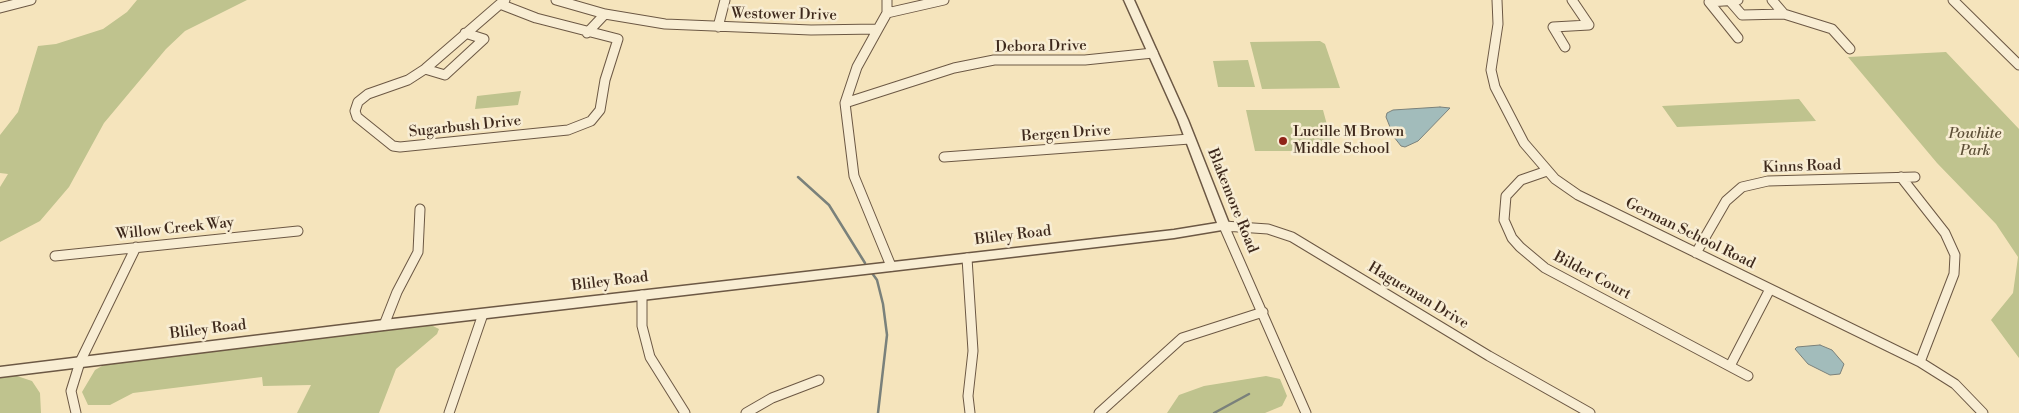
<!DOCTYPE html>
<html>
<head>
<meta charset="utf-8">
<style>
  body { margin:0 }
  canvas { display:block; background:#f5e4bc }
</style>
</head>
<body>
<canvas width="2019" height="413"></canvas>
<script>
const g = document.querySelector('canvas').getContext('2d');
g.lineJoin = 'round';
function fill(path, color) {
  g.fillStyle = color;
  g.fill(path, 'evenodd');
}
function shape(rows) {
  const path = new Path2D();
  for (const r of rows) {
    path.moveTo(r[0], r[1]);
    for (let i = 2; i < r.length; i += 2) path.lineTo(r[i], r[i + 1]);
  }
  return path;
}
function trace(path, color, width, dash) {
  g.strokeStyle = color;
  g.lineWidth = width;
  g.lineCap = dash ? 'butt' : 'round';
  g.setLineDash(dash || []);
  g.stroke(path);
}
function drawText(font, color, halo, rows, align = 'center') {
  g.font = font + ' "Libre Bodoni",serif';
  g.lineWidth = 5;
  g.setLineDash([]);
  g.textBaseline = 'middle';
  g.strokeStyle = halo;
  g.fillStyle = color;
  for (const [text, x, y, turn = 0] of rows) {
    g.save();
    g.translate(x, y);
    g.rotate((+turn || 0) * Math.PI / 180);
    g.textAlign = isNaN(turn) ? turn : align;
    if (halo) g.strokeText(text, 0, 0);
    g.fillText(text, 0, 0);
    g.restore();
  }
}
const green = shape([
  [137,0,247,0,185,31,166,49,104,123,69,187,40,221,0,242,0,187,8,174,0,173,0,135,18,112,38,46,56,44,103,29,127,12],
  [1320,41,1325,44,1340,88,1262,89,1250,42],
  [1946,52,2019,129,2019,358,1991,320,2013,293,2018,257,1996,224,1937,163,1848,57],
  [1248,60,1255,87,1218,87,1213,61],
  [521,91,518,105,475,109,477,96],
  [1799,99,1816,121,1677,127,1662,106],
  [1246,110,1323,110,1334,151,1255,151],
  [429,324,439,329,437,334,396,369,379,413,297,413,311,385,263,386,262,377,133,393,110,405,88,405,82,392,95,370,109,362],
  [14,375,32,381,40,393,41,413,0,413,0,377],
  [1266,376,1280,379,1287,396,1282,406,1265,413,1167,413,1179,395,1204,386]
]);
const water = shape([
  [1440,107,1450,108,1418,141,1405,147,1401,146,1394,137,1386,117,1387,113,1393,110,1440,107],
  [1820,345,1832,350,1844,364,1840,374,1830,375,1808,364,1795,349,1797,347,1820,345]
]);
const stream = shape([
  [798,177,829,205,865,263],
  [872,273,877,280,883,304,887,335,878,413],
  [1214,413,1249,394]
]);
const minor = shape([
  [556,0,605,14,665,24,811,30,878,29,887,13,944,0],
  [887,0,887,13],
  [1497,0,1498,24,1491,70,1495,87,1524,143,1555,179,1578,195,1920,362,1955,384,1983,413],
  [1729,0,1742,15,1784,14,1832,29,1850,49],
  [1738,0,1709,2,1738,38],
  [1772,0,1784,14],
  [1953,0,2019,65],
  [500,4,536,18,618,39,605,80,600,110,591,121,568,130,400,147,393,146,357,117,355,111,358,102,368,94,408,80,425,69,500,4],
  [500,4,505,0],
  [0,8,31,0],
  [718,27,725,0],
  [878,29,857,67,845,103,854,176,891,266],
  [587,33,605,14],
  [1565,47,1553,27,1589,25,1572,0],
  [425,69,445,75,484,39,465,33],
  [845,103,954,68,994,60,1085,60,1153,53],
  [944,157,1190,139],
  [1547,171,1521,180,1506,196,1504,220,1512,238,1520,247,1545,268,1748,376],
  [1901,177,1945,233,1955,255,1954,274,1920,362],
  [1696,253,1726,201,1742,187,1768,181,1915,177],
  [55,256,298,231],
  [967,258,973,351,968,396,970,413],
  [642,295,642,326,650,357,685,413],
  [384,325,397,292,418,252,420,209],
  [1730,366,1770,289],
  [76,413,71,391,80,362,136,247],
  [449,413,483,314],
  [746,413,772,398,819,380],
  [1099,413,1182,338,1263,312],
  [1306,413,1224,226,1268,229,1292,237,1489,356,1590,413]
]);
const tertiary = shape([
  [1124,0,1134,0,1188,120,1230,226,1228,229,1174,238,384,330,0,377,0,367,384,320,1174,230,1217,223,1178,120,1124,0]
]);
const markers = [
  [1283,141,5,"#8f2418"]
];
const streetNames = [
  ["Westower Drive",784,15,1],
  ["Debora Drive",1041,47,-1],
  ["Sugarbush Drive",465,127,-6],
  ["Bergen Drive",1066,134,-4],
  ["Kinns Road",1802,167,-2],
  ["Blakemore Road",1232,201,68],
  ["Willow Creek Way",175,229,-6],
  ["German School Road",1690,234,26],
  ["Bliley Road",1013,236,-7],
  ["Bilder Court",1592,276,28],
  ["Bliley Road",610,282,-7],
  ["Hagueman Drive",1418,296,31],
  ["Bliley Road",208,330,-7]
];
const poiNames = [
  ["Lucille M Brown",1293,132],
  ["Middle School",1293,149]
];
const parkNames = [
  ["Powhite",1975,134],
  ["Park",1975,151]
];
fill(green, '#bfc38e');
fill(water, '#a2bcbb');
trace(water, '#7a817b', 1);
trace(stream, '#7a817b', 2.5);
trace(minor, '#6c5844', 11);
trace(tertiary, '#6c5844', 3);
trace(minor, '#f8edd3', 9);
fill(tertiary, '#f8edd3');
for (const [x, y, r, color] of markers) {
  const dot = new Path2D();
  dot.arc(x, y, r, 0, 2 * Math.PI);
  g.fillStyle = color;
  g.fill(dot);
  trace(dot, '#f8edd3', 2);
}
drawText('15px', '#3e291c', '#f8edd3', streetNames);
drawText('15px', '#3e291c', '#f8edd3', poiNames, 'left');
drawText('italic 15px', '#5e5038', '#f8edd3', parkNames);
</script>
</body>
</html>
